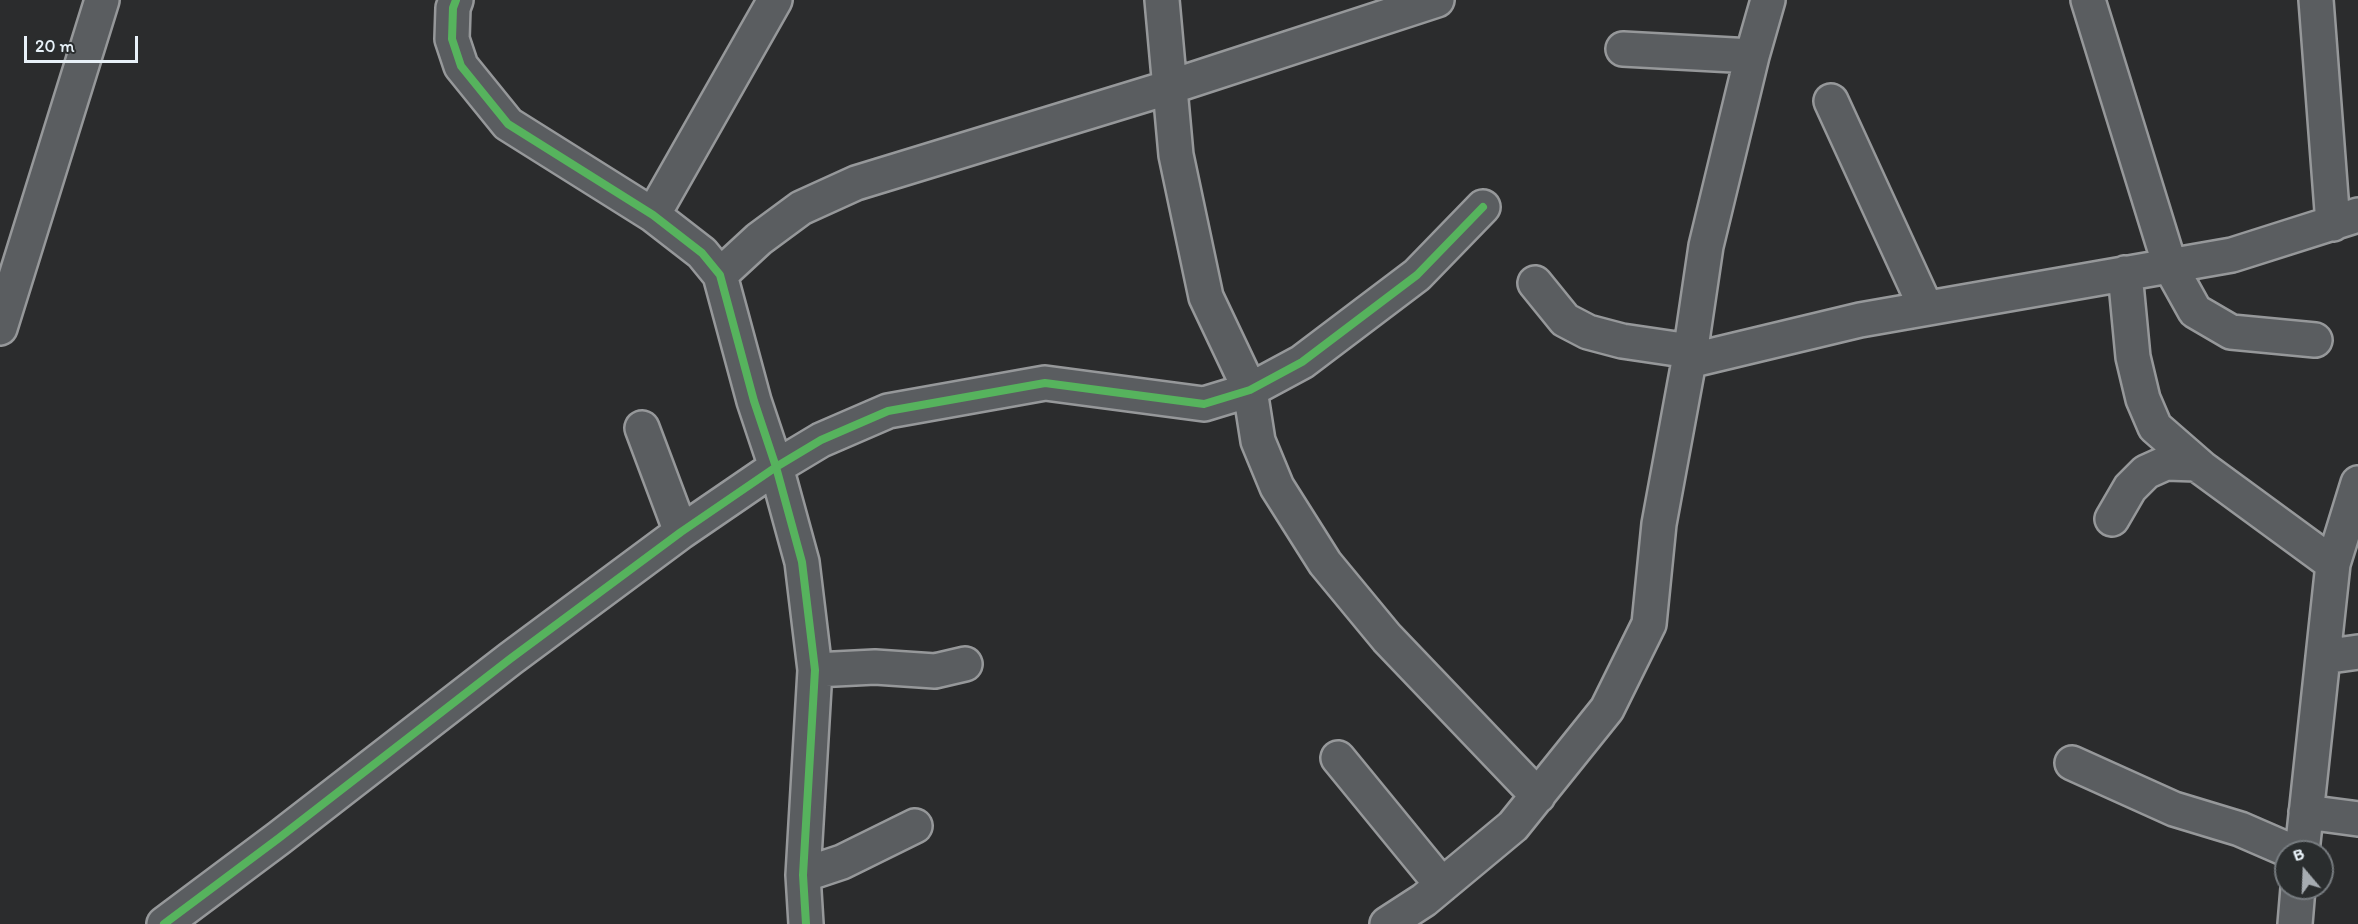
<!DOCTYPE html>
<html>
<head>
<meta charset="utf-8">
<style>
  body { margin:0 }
  #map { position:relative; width:2358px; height:924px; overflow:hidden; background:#2b2c2d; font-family:Itim,sans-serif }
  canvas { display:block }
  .north { position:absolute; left:2274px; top:840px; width:60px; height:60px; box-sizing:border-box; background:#2a2d2e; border:2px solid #767b7f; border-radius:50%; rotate:341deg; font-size:16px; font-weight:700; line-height:24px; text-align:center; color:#e8f1f8 }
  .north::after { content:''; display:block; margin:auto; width:21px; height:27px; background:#a6acb1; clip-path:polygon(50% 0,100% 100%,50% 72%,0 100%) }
  .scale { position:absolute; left:24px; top:36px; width:114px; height:27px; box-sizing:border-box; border:3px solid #e8f1f8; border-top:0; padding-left:8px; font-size:18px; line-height:21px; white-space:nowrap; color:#e8f1f8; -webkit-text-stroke:4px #2a2d2e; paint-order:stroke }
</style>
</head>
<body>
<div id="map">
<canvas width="2358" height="924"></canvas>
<div class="north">B</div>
<div class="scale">20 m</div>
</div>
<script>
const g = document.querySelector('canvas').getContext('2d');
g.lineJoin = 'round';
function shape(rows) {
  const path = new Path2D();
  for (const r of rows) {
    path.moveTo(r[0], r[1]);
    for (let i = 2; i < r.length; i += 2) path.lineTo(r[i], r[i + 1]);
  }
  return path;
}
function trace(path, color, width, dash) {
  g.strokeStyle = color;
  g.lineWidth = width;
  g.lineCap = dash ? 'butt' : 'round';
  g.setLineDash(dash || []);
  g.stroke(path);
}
const minor = shape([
  [456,0,453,8,452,39,461,66,508,124,653,215,702,253,720,275,754,401,776,467,802,562,815,670,803,875,806,924],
  [1162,0,1176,155,1206,297,1250,390,1258,441,1277,487,1325,563,1387,638,1538,796],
  [2088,0,2170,266,2195,311,2231,332,2315,340],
  [2316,0,2333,224],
  [1623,49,1752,56],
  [1831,101,1926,308],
  [653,215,775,0],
  [2125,273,2133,357,2143,399,2155,427,2202,468,2333,564],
  [720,275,759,239,801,208,856,183,1170,87,1437,0],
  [1535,283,1565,320,1588,332,1622,341,1690,351],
  [0,328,102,0],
  [1689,361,1860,320,2232,255,2358,215],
  [642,428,681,532],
  [2112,519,2130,488,2146,472,2166,463,2197,464],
  [2323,657,2358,652],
  [815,670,875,667,935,671,965,664],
  [1338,758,1442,885],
  [2072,763,2174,809,2240,829,2293,852],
  [2306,812,2358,819],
  [2302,852,2333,564,2358,483],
  [803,875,842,862,915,826],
  [164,924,279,838,510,659,681,532,776,467,821,440,888,411,1045,383,1204,404,1250,390,1302,362,1417,275,1483,207],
  [1387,924,1424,900,1513,826,1607,709,1649,624,1659,524,1689,361,1706,246,1752,56,1768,0],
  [2295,924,2298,888]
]);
const cycleway = shape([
  [456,0,453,8,452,39,461,66,508,124,653,215,702,253,720,275,754,401,776,467,802,562,815,670,803,875,806,924],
  [164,924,279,838,510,659,681,532,776,467,821,440,888,411,1045,383,1204,404,1250,390,1302,362,1417,275,1483,207]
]);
trace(minor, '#96989a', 38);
trace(minor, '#5a5d60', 33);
trace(cycleway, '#56b35d', 8);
</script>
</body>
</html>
